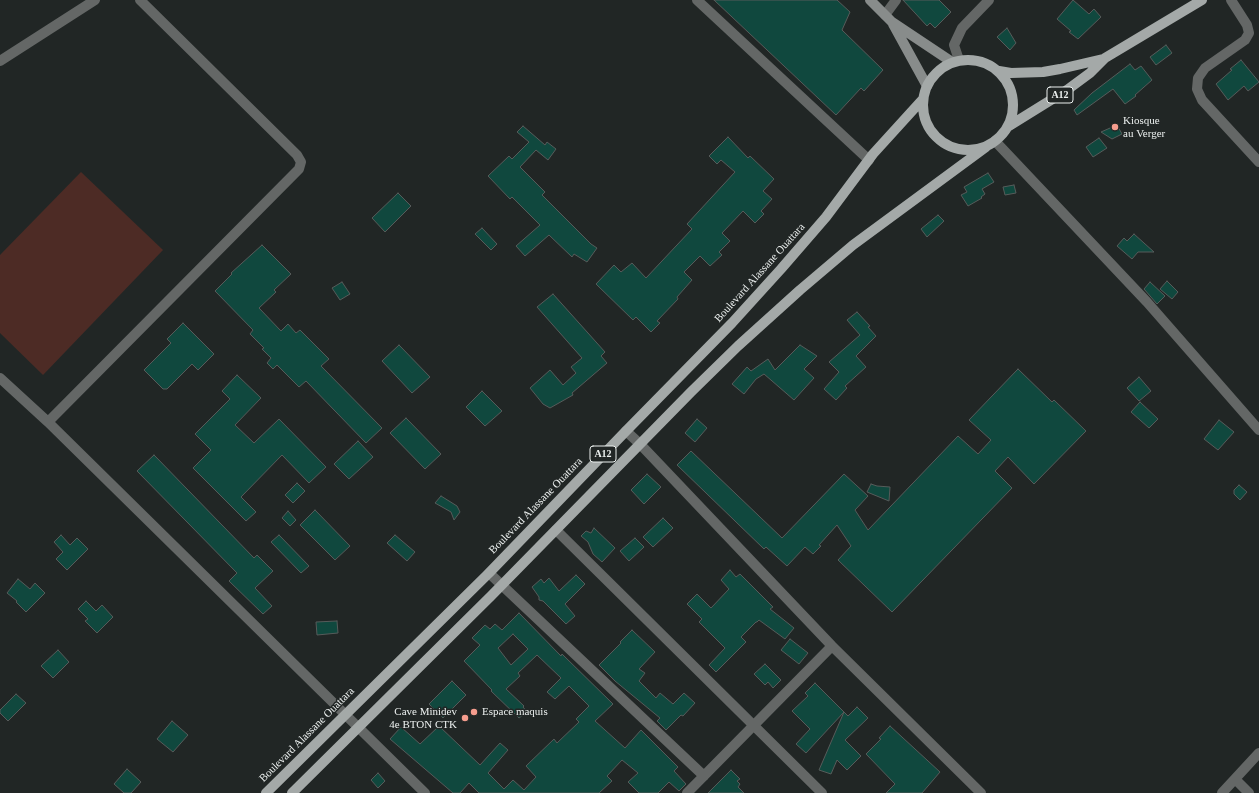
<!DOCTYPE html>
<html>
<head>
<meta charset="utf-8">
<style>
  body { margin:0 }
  canvas { display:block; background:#212625 }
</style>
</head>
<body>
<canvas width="1259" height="793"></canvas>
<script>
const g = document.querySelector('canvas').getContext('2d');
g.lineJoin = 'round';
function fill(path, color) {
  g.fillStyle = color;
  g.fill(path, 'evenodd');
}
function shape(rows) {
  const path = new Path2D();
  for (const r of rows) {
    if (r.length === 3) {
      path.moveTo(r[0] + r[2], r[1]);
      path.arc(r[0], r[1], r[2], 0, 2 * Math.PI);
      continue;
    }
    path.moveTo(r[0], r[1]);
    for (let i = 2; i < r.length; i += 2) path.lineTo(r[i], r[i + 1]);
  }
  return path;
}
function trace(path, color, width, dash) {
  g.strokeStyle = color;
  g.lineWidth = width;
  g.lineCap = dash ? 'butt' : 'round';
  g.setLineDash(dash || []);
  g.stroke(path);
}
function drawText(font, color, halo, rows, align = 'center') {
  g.font = font + ' "Times New Roman",serif';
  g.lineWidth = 3;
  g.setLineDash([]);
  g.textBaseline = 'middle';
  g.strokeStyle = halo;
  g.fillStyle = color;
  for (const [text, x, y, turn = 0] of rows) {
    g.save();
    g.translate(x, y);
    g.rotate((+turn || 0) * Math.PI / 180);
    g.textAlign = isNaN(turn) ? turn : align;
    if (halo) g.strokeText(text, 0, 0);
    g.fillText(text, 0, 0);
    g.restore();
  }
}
const green = shape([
  [81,172,163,250,43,375,0,333,0,255]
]);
const building = shape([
  [714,0,837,0,850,12,842,30,883,70,864,91,861,88,836,115,714,0],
  [903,0,939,0,951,12,935,28,930,23,927,26,903,0],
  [1073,0,1089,14,1094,9,1101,17,1078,39,1069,32,1071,31,1057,19,1073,0],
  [1007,28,1016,43,1010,50,997,37,1007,28],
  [1166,45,1172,53,1156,65,1150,57,1166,45],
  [1241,60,1259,82,1248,91,1244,86,1228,100,1216,84,1232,70,1230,69,1241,60],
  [1130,64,1135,70,1141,66,1152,80,1135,95,1136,96,1125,104,1113,89,1077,115,1074,110,1092,93,1130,64],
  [1117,125,1122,134,1112,139,1101,132,1117,125],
  [523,126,545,145,547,142,556,149,548,160,536,150,520,167,545,192,542,195,591,244,597,248,587,262,574,254,572,257,549,235,525,256,516,246,540,225,512,197,510,199,488,176,509,156,512,159,529,142,517,132,523,126],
  [728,137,748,158,750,156,774,179,763,191,772,199,761,211,764,214,755,223,743,211,722,233,730,241,719,252,722,255,710,266,700,256,684,272,692,280,677,297,678,299,657,321,660,323,651,332,636,317,633,320,596,284,614,265,621,272,632,263,646,278,692,229,687,224,735,172,721,160,717,164,709,156,728,137],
  [1099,138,1107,148,1093,157,1086,147,1099,138],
  [988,173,994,182,982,189,985,194,981,197,982,198,968,206,961,195,967,192,964,187,988,173],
  [1014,185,1016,193,1005,195,1003,187,1014,185],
  [398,193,411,206,385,232,372,218,398,193],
  [938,215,944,221,927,237,921,229,938,215],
  [482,228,497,244,491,250,475,234,482,228],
  [1134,234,1154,252,1138,252,1132,259,1117,246,1124,238,1127,241,1134,234],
  [262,245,291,274,274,290,276,292,259,308,281,331,288,324,296,333,300,330,329,359,321,366,382,428,366,443,306,381,299,387,277,365,273,369,267,363,271,358,262,349,264,348,250,334,253,330,215,291,232,274,231,273,262,245],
  [1167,281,1178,292,1172,299,1160,289,1167,281],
  [342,282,350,294,340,300,332,288,342,282],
  [1150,282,1165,296,1157,304,1144,289,1150,282],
  [553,294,605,352,601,356,607,363,572,393,573,395,550,408,543,404,530,388,550,370,563,385,576,373,571,367,582,358,537,307,553,294],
  [857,312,870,326,868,327,876,336,856,356,866,367,845,386,847,388,836,400,824,389,839,372,829,362,860,335,847,320,857,312],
  [183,323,214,354,198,370,192,364,167,389,163,389,144,370,171,343,167,339,183,323],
  [399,345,430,377,412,393,382,361,399,345],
  [800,345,817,356,804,369,814,378,794,400,764,374,756,379,744,394,732,384,747,367,751,371,768,359,775,370,800,345],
  [1018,369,1052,402,1054,400,1086,431,1034,484,1008,457,995,471,1012,488,892,612,838,560,851,546,837,525,819,545,821,546,813,554,805,547,787,566,766,547,764,549,677,465,691,451,782,538,844,474,868,496,855,510,868,530,958,436,978,454,991,440,969,420,1018,369],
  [237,375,261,398,235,425,254,443,279,419,326,467,309,483,282,455,241,497,256,512,246,521,193,468,211,450,195,434,230,399,222,391,237,375],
  [1139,377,1151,391,1139,401,1127,388,1139,377],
  [482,391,502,411,485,426,466,407,482,391],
  [1140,402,1158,419,1149,428,1131,412,1140,402],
  [406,418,441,454,425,469,390,433,406,418],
  [697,419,707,428,695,442,685,433,697,419],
  [1219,420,1234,432,1218,450,1204,439,1219,420],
  [358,441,373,457,349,479,334,464,358,441],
  [154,455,254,558,257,555,273,571,255,588,272,606,263,614,229,581,237,573,137,471,154,455],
  [647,474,661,487,644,504,631,490,647,474],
  [297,483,305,491,293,503,285,495,297,483],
  [871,484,877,486,890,487,889,501,867,492,871,484],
  [1239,485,1247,492,1240,500,1234,494,1234,490,1239,485],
  [441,496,457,506,460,512,454,520,451,512,435,503,441,496],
  [315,510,350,546,335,560,300,525,315,510],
  [288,511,296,520,290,526,282,518,288,511],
  [663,518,673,528,653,547,643,537,663,518],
  [594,528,615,548,602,562,593,554,588,542,581,536,586,531,591,533,594,528],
  [61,535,70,545,77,538,88,549,67,570,56,559,63,552,54,542,61,535],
  [279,535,309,566,301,573,271,542,279,535],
  [395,535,415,552,407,561,387,543,395,535],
  [635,538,644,547,629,561,620,551,635,538],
  [730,570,736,577,740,574,773,607,770,609,794,628,785,639,759,620,757,622,756,622,741,637,746,642,716,672,709,665,725,648,699,622,702,619,687,604,697,594,711,608,729,589,721,580,730,570],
  [576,575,585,584,565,604,575,616,566,624,543,601,539,600,539,597,532,587,541,579,544,583,549,578,559,591,576,575],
  [18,579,30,589,35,583,45,593,26,612,16,602,17,601,7,593,18,579],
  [86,601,96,611,102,605,113,617,97,633,85,621,88,619,78,609,86,601],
  [519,613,561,656,562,654,613,704,595,721,625,748,641,730,678,767,674,771,686,784,679,791,669,782,658,793,639,793,628,782,638,773,622,760,607,776,612,781,599,793,479,793,469,783,460,793,453,793,390,739,401,727,420,744,439,726,480,765,500,743,508,750,488,773,504,789,513,780,524,790,536,777,526,766,554,739,557,743,579,722,576,719,589,706,569,686,555,699,547,692,561,678,537,655,518,673,520,676,506,689,524,706,523,707,527,712,519,718,491,691,492,690,464,661,480,645,472,638,485,625,490,629,495,624,502,630,519,613],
  [513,634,528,649,511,665,498,648,513,634],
  [337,621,338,633,317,635,316,622,337,621],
  [632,630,655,652,639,669,645,673,639,681,656,698,660,693,673,704,684,693,695,703,683,716,681,715,666,730,657,721,660,718,615,681,599,665,621,643,620,642,632,630],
  [790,639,808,653,799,664,781,650,790,639],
  [58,650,69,662,53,678,41,666,58,650],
  [765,664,781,680,773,688,768,682,765,685,754,674,765,664],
  [452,681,466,695,443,718,429,704,452,681],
  [815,683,844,712,806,753,796,744,810,729,792,711,808,696,805,693,815,683],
  [16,694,26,703,8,721,0,713,0,710,16,694],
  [857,707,868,718,845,740,861,756,847,770,837,760,831,774,819,770,844,712,848,716,857,707],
  [172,721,188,735,173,752,157,739,172,721],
  [890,726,940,772,922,793,886,793,895,784,866,754,881,739,879,738,890,726],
  [127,769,141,782,131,793,124,793,114,784,127,769],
  [731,770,740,779,737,781,740,784,738,787,744,793,708,793,731,770],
  [378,773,385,781,378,788,371,780,378,773]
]);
const street = shape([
  [697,0,869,160],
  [1231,0,1247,25,1249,33,1245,40,1205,68,1198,78,1197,89,1202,100,1259,162],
  [885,15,896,0],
  [959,60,954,45,962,28,989,0],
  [0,61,95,0],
  [995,141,1147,302,1259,430],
  [0,378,48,422,425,793],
  [48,422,299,169,301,162,297,155,140,0],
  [626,431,640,444,832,646,981,793],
  [556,530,822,793],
  [489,573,704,776],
  [1236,780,1249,793],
  [687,793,832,646],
  [1222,793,1259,753]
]);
const secondary = shape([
  [870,0,892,22,952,62],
  [893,24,927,86]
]);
const primary = shape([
  [968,105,45],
  [999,71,1011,73,1043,72,1060,69,1103,59],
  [1009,126,1067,90,1090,73,1105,58,1202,0],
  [266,793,489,573,626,431,732,323,781,269,826,217,873,154,923,99],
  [292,793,491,596,691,392,738,346,800,290,853,245,986,147]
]);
const markers = [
  [1115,127,4,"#f59d8e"],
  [474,712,4,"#f59d8e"],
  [465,718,4,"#f59d8e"]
];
const shields = [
  [1060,95,26],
  [603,454,26]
];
const shieldNames = [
  ["A12",1060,95],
  ["A12",603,454]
];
const poiNames = [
  ["Kiosque",1123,121],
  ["au Verger",1123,134],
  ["Cave Minidev",457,712,"right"],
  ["4e BTON CTK",457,725,"right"],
  ["Espace maquis",482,712]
];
const streetNames = [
  ["Boulevard Alassane Ouattara",760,273,-48],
  ["Boulevard Alassane Ouattara",536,506,-46],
  ["Boulevard Alassane Ouattara",307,735,-45]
];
fill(green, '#4d2b25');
fill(building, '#10483e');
trace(building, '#565b5a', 1);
trace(street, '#646766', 10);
trace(secondary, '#888c8b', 10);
trace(primary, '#a4a9a8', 10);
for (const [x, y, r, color] of markers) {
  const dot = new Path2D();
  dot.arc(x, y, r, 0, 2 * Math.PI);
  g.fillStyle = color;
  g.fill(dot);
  trace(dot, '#212625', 1.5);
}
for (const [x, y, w] of shields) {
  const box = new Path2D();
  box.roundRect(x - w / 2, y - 8, w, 16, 3);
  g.fillStyle = '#212625';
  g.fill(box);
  trace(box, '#ecf0ef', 1);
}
drawText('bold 10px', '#ecf0ef', null, shieldNames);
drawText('11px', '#ecf0ef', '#212625', poiNames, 'left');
drawText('11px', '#ecf0ef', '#212625', streetNames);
</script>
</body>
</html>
